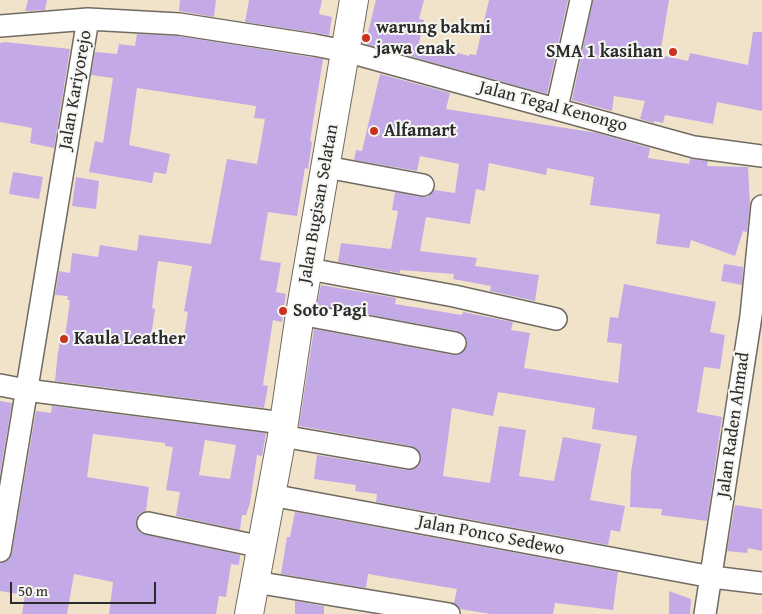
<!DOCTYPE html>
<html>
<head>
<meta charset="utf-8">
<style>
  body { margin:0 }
  #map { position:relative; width:762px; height:614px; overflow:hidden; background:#f1e3c9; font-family:"Gentium Book Plus",serif }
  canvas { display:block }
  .scale { position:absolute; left:10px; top:582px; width:146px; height:22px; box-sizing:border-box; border:2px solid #2b2b2b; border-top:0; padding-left:6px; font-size:15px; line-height:18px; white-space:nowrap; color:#2b2b2b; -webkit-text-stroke:4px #f6f6f2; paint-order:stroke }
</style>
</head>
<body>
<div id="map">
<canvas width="762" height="614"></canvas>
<div class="scale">50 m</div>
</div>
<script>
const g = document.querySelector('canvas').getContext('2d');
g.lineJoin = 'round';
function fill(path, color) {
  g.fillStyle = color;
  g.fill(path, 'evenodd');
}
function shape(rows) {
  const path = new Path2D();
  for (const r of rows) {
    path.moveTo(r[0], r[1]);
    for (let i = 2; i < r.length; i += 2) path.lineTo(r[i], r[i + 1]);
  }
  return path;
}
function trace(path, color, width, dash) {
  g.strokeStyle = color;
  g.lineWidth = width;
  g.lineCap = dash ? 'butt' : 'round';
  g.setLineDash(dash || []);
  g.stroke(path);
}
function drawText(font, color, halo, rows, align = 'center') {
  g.font = font + ' "Gentium Book Plus",serif';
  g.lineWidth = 4;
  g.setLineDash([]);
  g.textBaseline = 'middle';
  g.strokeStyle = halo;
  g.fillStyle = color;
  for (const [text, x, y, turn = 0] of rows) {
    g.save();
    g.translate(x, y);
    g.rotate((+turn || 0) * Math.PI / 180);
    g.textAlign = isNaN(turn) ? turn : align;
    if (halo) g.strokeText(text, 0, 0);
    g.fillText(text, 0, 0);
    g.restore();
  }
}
const building = shape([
  [28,0,47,0,45,10,25,11],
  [180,0,216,0,214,17,179,11],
  [249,0,322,0,319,14,332,17,329,35,245,22],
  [376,0,424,0,419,19,424,20,419,43,469,56,469,54,476,55,489,0,568,0,547,94,365,44],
  [593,0,669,0,660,55,688,61,690,53,748,65,753,32,762,32,762,111,717,102,713,124,665,115,663,123,654,121,654,123,640,119,645,101,614,96,612,111,572,100],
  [137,34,178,36,323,59,310,141,312,142,308,169,305,168,297,216,268,212,260,260,281,263,276,292,286,294,282,322,273,320,263,385,268,386,264,408,55,381,58,352,61,337,65,337,70,300,67,300,68,296,55,295,59,271,70,273,72,253,98,257,100,245,137,251,139,235,211,244,227,159,257,164,265,119,254,118,256,106,137,88,129,145,170,154,166,174,154,172,152,183,89,172,95,141,103,143,113,78,91,75,95,52,117,54,119,44,135,46],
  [158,261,192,266,184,311,188,312,183,342,151,337,155,309,152,308],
  [5,42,70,49,54,148,30,143,32,128,0,122,0,43],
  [380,74,450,93,446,109,597,133,650,148,648,158,689,164,690,159,708,161,707,166,748,167,750,205,747,232,743,231,735,256,691,240,689,248,656,244,660,214,590,205,594,177,547,168,546,175,489,163,485,191,476,189,470,224,426,217,420,251,477,258,475,266,539,275,535,301,490,291,491,286,453,279,454,274,400,270,400,273,338,262,341,243,391,249,398,211,392,210,395,192,421,197,428,197,434,190,455,193,459,164,420,156,417,171,354,160,356,150,362,151],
  [13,172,43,177,39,199,9,194],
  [76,177,99,181,96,209,72,206],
  [724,264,743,267,742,285,721,281],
  [624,284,716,302,710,332,725,335,720,369,704,367,697,412,722,417,707,521,661,515,662,509,630,507,631,472,637,436,592,429,595,408,498,392,493,416,452,408,443,476,490,483,499,426,526,430,519,476,554,481,563,437,601,444,590,500,625,506,620,532,611,530,608,545,376,502,377,494,355,491,356,485,314,479,317,455,407,470,418,466,421,460,417,449,411,446,299,426,314,329,453,355,464,351,467,345,463,334,457,331,317,305,321,285,396,298,395,304,462,315,463,312,513,322,511,330,530,333,524,368,618,383,622,344,607,342,610,317,618,318],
  [0,401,12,403,0,474],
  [52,406,266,433,262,456,257,455,250,503,246,515,242,515,240,530,176,516,180,492,166,490,173,447,165,446,165,443,93,434,87,477,149,487,146,511,139,514,136,521,140,533,240,555,239,565,231,564,226,597,219,596,216,614,109,614,113,582,74,574,67,614,22,614,25,595,0,591,0,563,9,559,12,553,36,411,51,413],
  [205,440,236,445,230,479,199,475],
  [735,505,762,509,762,551,748,548,747,553,727,551],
  [295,512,618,572,613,610,555,603,553,614,491,614,460,609,454,603,457,589,368,574,366,588,281,574,287,537,290,537],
  [669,591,691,599,690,614,669,614],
  [295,601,324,606,324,614,295,614]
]);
const street = shape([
  [0,26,88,19,179,24,314,45,345,51,694,147,762,156],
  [557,108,581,0],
  [326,167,423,185],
  [309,269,454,296,556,319],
  [300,314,455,343],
  [0,385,26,390,283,423],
  [282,436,409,458],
  [271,495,712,577,762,583],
  [148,523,262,547],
  [0,551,88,19],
  [255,582,449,614],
  [705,614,751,316,762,206]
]);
const secondary = shape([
  [249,614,282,436,300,314,354,0]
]);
const markers = [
  [366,38,5,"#c8321e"],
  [673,52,5,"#c8321e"],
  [374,131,5,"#c8321e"],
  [283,311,5,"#c8321e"],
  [64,339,5,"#c8321e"]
];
const poiNames = [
  ["warung bakmi",376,28],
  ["jawa enak",376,49],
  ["SMA 1 kasihan",663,52,"right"],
  ["Alfamart",384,131],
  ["Soto Pagi",293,311],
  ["Kaula Leather",74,339]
];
const streetNames = [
  ["Jalan Kariyorejo",76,90,-80],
  ["Jalan Tegal Kenongo",553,107,15],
  ["Jalan Bugisan Selatan",319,204,-80],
  ["Jalan Raden Ahmad",734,425,-82],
  ["Jalan Ponco Sedewo",491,536,11]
];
fill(building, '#c3aae7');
trace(street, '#706b62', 24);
trace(secondary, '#706b62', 30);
trace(street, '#fff', 21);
trace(secondary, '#fff', 28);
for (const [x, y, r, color] of markers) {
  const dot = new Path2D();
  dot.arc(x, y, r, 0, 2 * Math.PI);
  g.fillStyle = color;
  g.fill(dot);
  trace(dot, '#f6f6f2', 2);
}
drawText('bold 18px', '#2b2b2b', '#f6f6f2', poiNames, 'left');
drawText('18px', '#2b2b2b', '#f6f6f2', streetNames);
</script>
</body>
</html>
